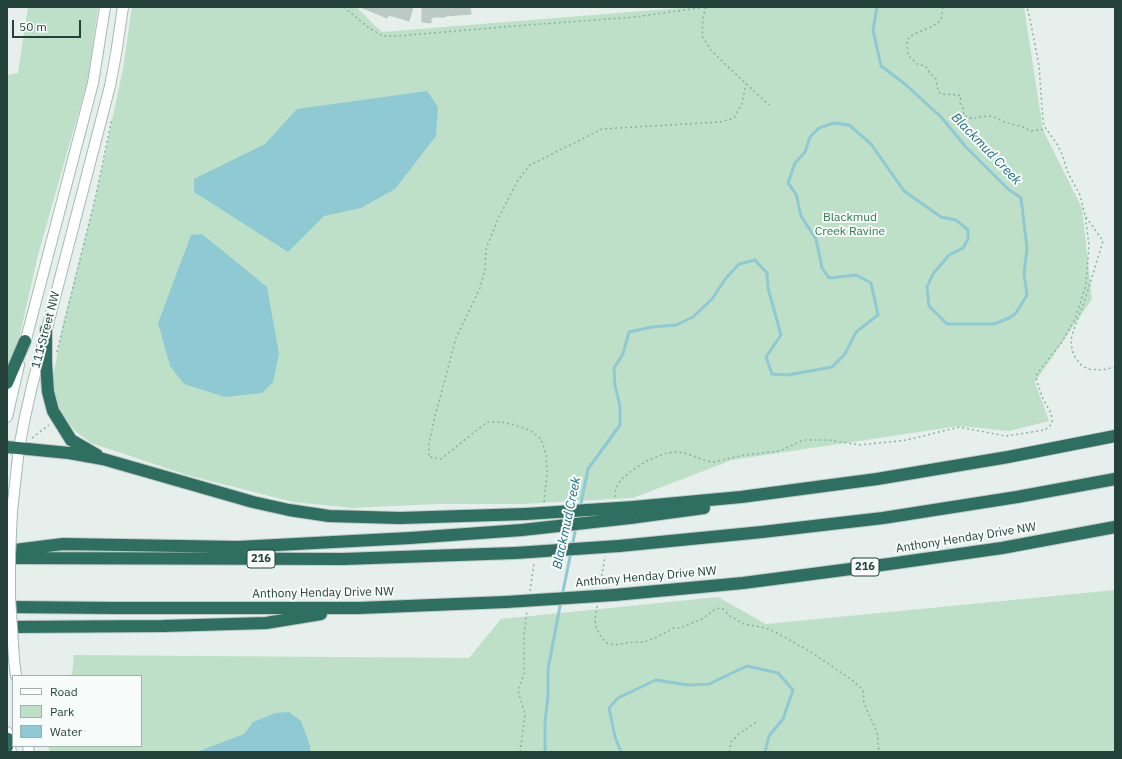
<!DOCTYPE html>
<html>
<head>
<meta charset="utf-8">
<style>
  body { margin:0 }
  #map { position:relative; width:1122px; height:759px; overflow:hidden; background:#e6efeb; font-family:"IBM Plex Sans",sans-serif }
  canvas { display:block }
  .frame { position:absolute; inset:0; border:8px solid #24423a; pointer-events:none }
  .legend { position:absolute; left:12px; top:675px; width:130px; height:72px; box-sizing:border-box; background:#f7fbf9; border:1px solid #a3b1ad; margin:0; padding:5px 7px; list-style:none; font-size:12px; color:#24423a }
  .legend li { display:flex; align-items:center; gap:8px; height:20px }
  .legend b { width:20px; border:1px solid #a3b1ad }
  .scale { position:absolute; left:12px; top:20px; width:69px; height:18px; box-sizing:border-box; border:2px solid #24423a; border-top:0; padding-left:5px; font-size:12px; line-height:14px; white-space:nowrap; color:#24423a; -webkit-text-stroke:3px #f7fbf9; paint-order:stroke }
</style>
</head>
<body>
<div id="map">
<canvas width="1122" height="759"></canvas>
<div class="frame"></div>
<ul class="legend">
<li><b style="height:5px;background:#fff"></b>Road</li>
<li><b style="height:11px;background:#bfe0c8"></b>Park</li>
<li><b style="height:11px;background:#8ec9d4"></b>Water</li>
</ul>
<div class="scale">50 m</div>
</div>
<script>
const g = document.querySelector('canvas').getContext('2d');
g.lineJoin = 'round';
function fill(path, color) {
  g.fillStyle = color;
  g.fill(path, 'evenodd');
}
function shape(rows) {
  const path = new Path2D();
  for (const r of rows) {
    path.moveTo(r[0], r[1]);
    for (let i = 2; i < r.length; i += 2) path.lineTo(r[i], r[i + 1]);
  }
  return path;
}
function trace(path, color, width, dash) {
  g.strokeStyle = color;
  g.lineWidth = width;
  g.lineCap = dash ? 'butt' : 'round';
  g.setLineDash(dash || []);
  g.stroke(path);
}
function drawText(font, color, halo, rows, align = 'center') {
  g.font = font + ' "IBM Plex Sans",sans-serif';
  g.lineWidth = 4;
  g.setLineDash([]);
  g.textBaseline = 'middle';
  g.strokeStyle = halo;
  g.fillStyle = color;
  for (const [text, x, y, turn = 0] of rows) {
    g.save();
    g.translate(x, y);
    g.rotate((+turn || 0) * Math.PI / 180);
    g.textAlign = isNaN(turn) ? turn : align;
    if (halo) g.strokeText(text, 0, 0);
    g.fillText(text, 0, 0);
    g.restore();
  }
}
const green = shape([
  [28,7,98,7,88,79,38,255,19,339,7,368,7,75,18,73],
  [132,7,358,7,358,8,373,24,382,32,692,7,1024,7,1043,130,1082,208,1092,299,1035,382,1049,421,1009,431,959,426,732,460,633,498,522,504,438,504,352,508,293,502,187,475,91,443,75,431,63,416,56,399,54,386,54,372,63,324,96,195,123,69],
  [1115,590,1115,752,50,752,48,746,141,746,141,676,70,676,72,673,74,655,469,658,501,619,718,597,766,624]
]);
const water = shape([
  [427,91,438,107,436,136,395,189,361,208,324,216,288,252,194,192,194,179,265,144,297,109],
  [202,234,267,287,279,354,273,382,262,393,225,397,184,384,170,366,158,323,191,235],
  [289,712,301,721,310,746,310,752,197,752,244,734,253,722,275,713]
]);
const stream = shape([
  [580,508,588,469,620,425,620,406,615,386,614,368,623,354,629,332,652,327,676,325,693,317,712,299,726,278,739,264,755,260,767,273,768,288,781,335,766,357,772,374,788,375,832,367,845,354,856,332,878,315,871,283,856,275,829,278,822,268,816,239,801,216,796,194,788,183,795,163,805,152,810,137,819,128,834,123,849,125,871,144,904,191,941,217,956,220,968,230,968,239,963,248,949,255,933,274,927,287,929,306,947,324,994,324,1009,318,1016,313,1027,295,1024,274,1027,248,1021,198,1008,189,966,147,941,117,905,84,881,66,873,30,877,7],
  [572,547,576,527],
  [562,596,571,552],
  [545,752,545,722,548,696,548,669,561,601],
  [621,752,615,737,609,708,618,698,656,680,688,685,709,684,747,666,778,673,793,690,783,719,769,736,765,752]
]);
const building = shape([
  [360,7,413,7,409,21,389,15,387,18,360,7],
  [422,7,470,7,471,14,445,16,445,17,433,17,433,18,431,18,431,23,422,22,422,7]
]);
const path = shape([
  [344,7,369,28,383,36,397,36,514,26,635,17,706,7],
  [706,7,703,17,702,36,711,50,724,63,769,105],
  [943,7,941,20,933,26,910,36,907,41,908,55,917,64,925,66,928,69,929,72,936,79,938,91,941,94,958,95,961,96,960,103,963,108,964,116,973,119,978,117,992,116,1004,122,1023,127,1031,131,1046,129],
  [1086,217,1103,241,1085,300,1073,332,1071,340,1072,350,1075,357,1081,365,1088,369,1102,370,1115,367],
  [57,352,96,195,112,118],
  [32,438,49,425],
  [615,497,616,488,621,480,630,472,646,461,667,453,679,452,685,453,707,461,713,462,745,455,780,451,803,440,829,440,860,445,907,440,959,427,1006,436,1045,430,1050,426,1052,422,1051,413,1043,399,1036,378,1037,374,1062,342,1075,319,1086,285,1089,245,1085,215,1080,195,1068,173,1062,154,1057,144,1044,126,1043,121,1039,66,1030,19,1027,7],
  [544,502,547,472,546,454,541,439,531,431,515,425,501,422,487,422,441,459,429,457,429,443,435,416,456,338,480,288,485,270,486,249,498,219,518,180,530,165,602,129,720,122,734,118,742,103,746,84],
  [600,586,605,556],
  [530,591,534,563],
  [597,606,595,620,596,627,601,637,607,643,614,645,633,642,644,642,655,638,674,628,680,628,702,619,714,610,720,608,723,609,730,616,744,624,766,628,775,632,811,652,852,680,861,688,863,691,864,702,866,708,877,732,879,752],
  [520,752,525,714,518,691,524,674,524,635,527,610],
  [729,752,731,742,740,733,758,721]
]);
const secondary = shape([
  [24,347,93,83,105,7],
  [7,417,19,365],
  [12,511,19,448,25,417,32,386,110,86,116,54,123,7],
  [14,659,16,676],
  [7,732,11,752],
  [28,746,29,752]
]);
const motorway = shape([
  [46,330,46,363,48,392,53,411,71,440,97,455],
  [7,383,25,341],
  [7,447,69,453,103,459,253,502,289,510,329,516,400,518,526,514],
  [633,507,741,497,877,479,1008,457,1115,436],
  [630,518,704,508],
  [619,546,762,532,883,518,1017,497,1115,479],
  [7,551,63,544,238,547,410,538,522,530],
  [7,558,343,559,515,553],
  [614,595,743,583,889,564,1002,548,1115,527],
  [7,607,114,608,359,608,506,602],
  [7,627,163,626,266,623,321,614],
  [7,747,8,739]
]);
const secondaryBridge = shape([
  [12,511,10,556,10,597,14,659]
]);
const motorwayBridge = shape([
  [526,514,633,507],
  [522,530,630,518],
  [515,553,619,546],
  [506,602,614,595]
]);
const shields = [
  [261,559,28],
  [865,567,28]
];
const shieldNames = [
  ["216",261,559],
  ["216",865,567]
];
const parkNames = [
  ["Blackmud",850,218],
  ["Creek Ravine",850,232]
];
const streetNames = [
  ["111 Street NW",46,330,-75],
  ["Anthony Henday Drive NW",966,538,-9],
  ["Anthony Henday Drive NW",646,577,-5],
  ["Anthony Henday Drive NW",323,593,-1]
];
const waterNames = [
  ["Blackmud Creek",986,149,46],
  ["Blackmud Creek",567,523,-78]
];
fill(green, '#bfe0c8');
fill(water, '#8ec9d4');
trace(stream, '#8ec9d4', 3);
fill(building, '#bbcac4');
trace(building, '#b8c9c2', 1);
trace(secondary, '#a4bbb3', 12);
trace(motorway, '#c2cac8', 14);
trace(path, '#86b3a5', 1.5, [2, 3]);
trace(secondary, '#fff', 10);
trace(motorway, '#2f6f62', 12);
trace(secondaryBridge, '#a4bbb3', 12, []);
trace(motorwayBridge, '#c2cac8', 14, []);
trace(secondaryBridge, '#fff', 10);
trace(motorwayBridge, '#2f6f62', 12);
for (const [x, y, w] of shields) {
  const box = new Path2D();
  box.roundRect(x - w / 2, y - 9, w, 18, 3);
  g.fillStyle = '#f7fbf9';
  g.fill(box);
  trace(box, '#24423a', 1);
}
drawText('bold 11px', '#24423a', null, shieldNames);
drawText('12px', '#2d7a4b', '#f7fbf9', parkNames);
drawText('12px', '#24423a', '#f7fbf9', streetNames);
drawText('italic 13px', '#1c6f80', '#f7fbf9', waterNames);
</script>
</body>
</html>
